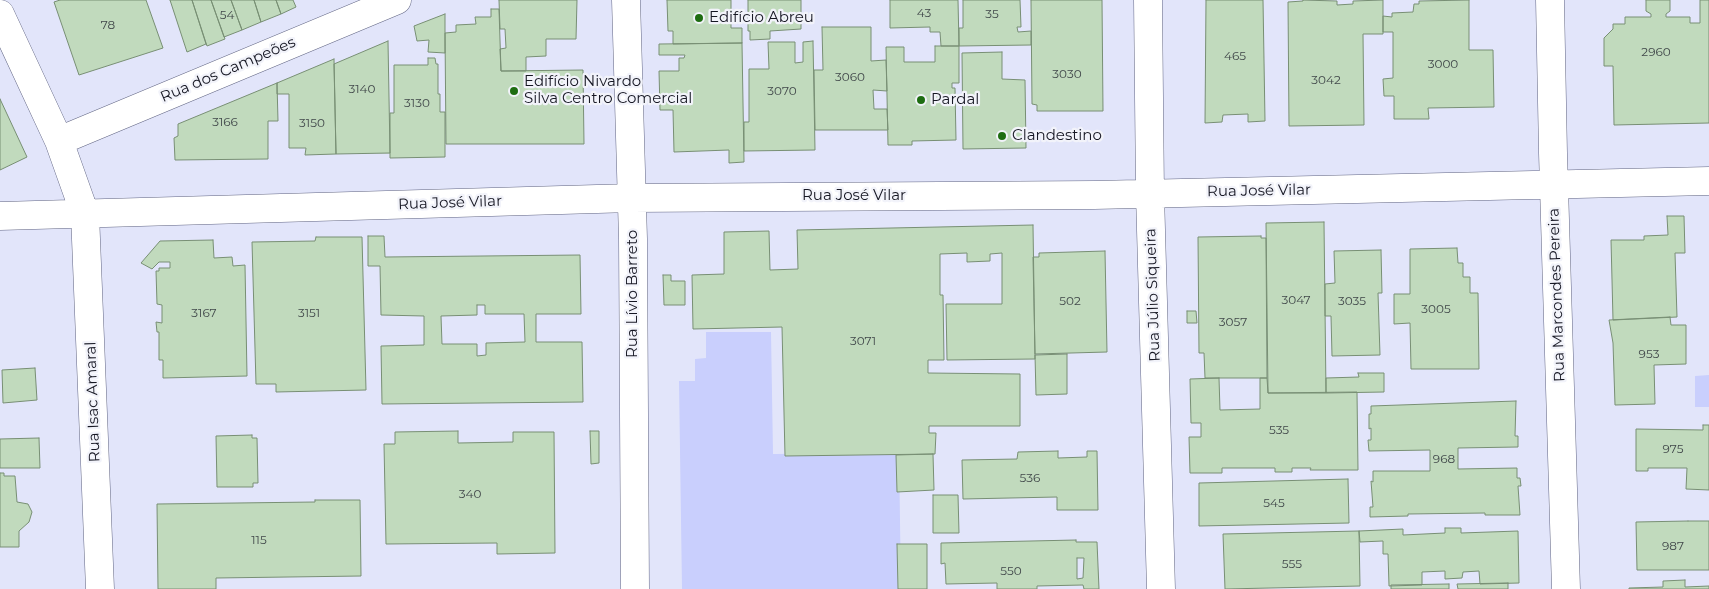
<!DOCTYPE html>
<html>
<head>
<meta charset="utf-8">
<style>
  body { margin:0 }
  canvas { display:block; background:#e2e5fa }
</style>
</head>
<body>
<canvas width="1709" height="589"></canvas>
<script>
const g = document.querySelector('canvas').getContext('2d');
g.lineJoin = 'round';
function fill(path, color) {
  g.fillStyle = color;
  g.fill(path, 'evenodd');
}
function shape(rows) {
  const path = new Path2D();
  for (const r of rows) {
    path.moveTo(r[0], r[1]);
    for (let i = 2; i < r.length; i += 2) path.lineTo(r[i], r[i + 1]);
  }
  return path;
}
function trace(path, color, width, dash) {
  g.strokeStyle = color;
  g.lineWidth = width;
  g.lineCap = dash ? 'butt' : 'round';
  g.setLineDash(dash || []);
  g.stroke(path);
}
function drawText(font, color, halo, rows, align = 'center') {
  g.font = font + ' Montserrat,sans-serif';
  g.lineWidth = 4.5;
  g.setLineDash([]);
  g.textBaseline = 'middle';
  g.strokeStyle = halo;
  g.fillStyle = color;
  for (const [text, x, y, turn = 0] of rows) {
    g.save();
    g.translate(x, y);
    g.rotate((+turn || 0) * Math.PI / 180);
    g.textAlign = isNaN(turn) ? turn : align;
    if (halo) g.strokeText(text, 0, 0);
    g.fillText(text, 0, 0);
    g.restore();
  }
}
const green = shape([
  [706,332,771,332,773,454,899,453,901,589,682,589,679,381,695,381,695,359,706,358],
  [1709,375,1709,407,1695,407,1695,376]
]);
const building = shape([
  [60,0,146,0,163,48,79,75,54,2,60,0],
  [170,0,192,0,206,44,187,52,170,0],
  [192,0,211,0,225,39,207,46,192,0],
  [211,0,231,0,242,30,224,37,211,0],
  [231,0,254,0,261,22,242,30,231,0],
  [254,0,276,0,281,14,261,22,254,0],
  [276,0,293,0,296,7,281,14,276,0],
  [499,0,577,0,576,39,546,39,546,56,526,57,526,71,501,71,500,49,506,48,505,29,500,29,499,0],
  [667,0,731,0,731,28,742,28,742,43,673,44,673,31,668,31,667,0],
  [748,0,801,0,801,29,770,31,770,39,750,40,750,31,748,31,748,0],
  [890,0,958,0,959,46,941,46,940,32,930,32,930,27,890,28,890,0],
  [963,0,1020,0,1021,27,1017,27,1018,32,1031,31,1031,45,959,46,959,28,963,28,963,0],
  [1031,0,1102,0,1103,111,1037,111,1037,105,1032,104,1031,0],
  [1206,0,1263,0,1265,121,1248,122,1248,114,1223,115,1222,122,1205,123,1206,0],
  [1303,0,1337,1,1337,5,1353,4,1353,1,1383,0,1383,34,1363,34,1364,125,1289,126,1288,2,1303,1,1303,0],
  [1469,0,1469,50,1493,50,1494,107,1428,108,1429,119,1394,119,1394,96,1384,96,1383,79,1393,78,1393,32,1383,32,1383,16,1392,17,1392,13,1413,12,1414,4,1419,4,1419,1,1469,0],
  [1646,0,1670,0,1670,11,1666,14,1666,17,1690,17,1690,23,1700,23,1700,0,1709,0,1709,123,1614,125,1613,66,1604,66,1604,38,1613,29,1613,24,1625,24,1625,17,1651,17,1651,14,1646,11,1646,0],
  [491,9,499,9,501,71,583,70,584,144,446,144,445,33,456,32,456,25,476,24,475,17,491,17,491,9],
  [445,14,445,53,428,52,429,40,417,41,414,26,445,14],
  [822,27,871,27,871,61,886,60,887,91,873,90,874,109,887,109,888,130,815,130,814,70,823,70,822,27],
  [388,41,390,153,336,154,334,64,388,41],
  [813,41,815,150,744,151,744,122,749,122,749,69,769,69,768,42,795,42,795,63,803,62,803,42,813,41],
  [742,43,744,162,729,163,729,150,674,152,673,110,660,110,659,71,679,71,679,58,684,58,685,55,659,55,659,44,742,43],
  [935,46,959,46,959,83,952,83,952,88,955,88,956,140,912,141,912,145,888,145,886,47,904,47,904,62,935,62,935,46],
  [1002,52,1002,79,1025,80,1026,148,963,149,962,53,1002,52],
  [428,58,435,58,436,64,438,64,438,94,440,94,440,112,445,112,445,157,390,158,390,113,394,113,394,65,428,65,428,58],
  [334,59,336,154,305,155,306,148,289,148,289,94,277,94,277,83,334,59],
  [277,83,278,121,268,121,268,159,175,160,174,138,178,136,178,124,277,83],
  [0,99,27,157,0,170,0,99],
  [1667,216,1684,216,1685,253,1675,253,1677,317,1613,320,1611,240,1644,240,1644,236,1668,235,1667,216],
  [1324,222,1326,393,1268,393,1266,223,1324,222],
  [1033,225,1035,359,947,360,946,304,1002,304,1002,253,990,254,990,261,967,262,967,253,940,254,940,295,943,295,944,360,928,360,928,373,1020,374,1020,426,929,426,929,433,936,433,935,454,785,456,782,327,693,329,692,275,724,274,724,232,769,231,770,270,798,269,797,230,1033,225],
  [368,236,384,236,385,257,580,255,581,314,536,314,536,342,582,342,583,402,382,404,381,346,424,345,424,316,381,315,380,266,368,266,368,236],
  [477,305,485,305,485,314,524,314,525,342,486,343,486,355,477,356,477,344,442,344,441,316,477,315,477,305],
  [1261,236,1261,238,1266,238,1267,378,1205,378,1204,353,1199,353,1198,237,1261,236],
  [316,237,362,237,366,390,276,392,276,384,256,384,252,242,315,241,316,237],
  [213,240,214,258,232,257,233,266,245,265,247,376,163,378,163,360,159,360,159,332,157,332,156,322,162,323,162,305,157,304,156,271,159,271,159,268,170,268,170,262,159,262,152,269,141,263,160,241,213,240],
  [1457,248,1458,263,1463,263,1463,277,1470,277,1470,293,1478,293,1479,369,1411,369,1410,323,1394,324,1394,294,1410,294,1410,249,1457,248],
  [1381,250,1382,293,1378,293,1380,355,1332,356,1331,316,1325,316,1325,284,1335,283,1334,251,1381,250],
  [1105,251,1107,352,1035,354,1033,257,1039,257,1039,253,1105,251],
  [663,275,671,275,671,281,685,281,685,305,664,305,663,275],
  [1187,311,1196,311,1197,323,1187,323,1187,311],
  [1670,317,1671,325,1686,325,1686,364,1654,365,1655,404,1615,405,1613,343,1609,320,1670,317],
  [1067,354,1067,394,1036,395,1035,355,1067,354],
  [35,368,37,400,3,403,2,370,35,368],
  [1358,373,1384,373,1384,392,1326,393,1326,378,1359,377,1358,373],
  [1219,378,1220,410,1260,409,1260,378,1267,378,1268,393,1357,392,1358,470,1310,470,1311,468,1292,468,1292,472,1275,472,1275,468,1222,468,1222,473,1190,473,1189,437,1201,437,1201,423,1191,423,1190,379,1219,378],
  [1516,401,1515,436,1518,436,1518,447,1458,448,1458,469,1517,468,1517,478,1520,478,1521,486,1518,486,1520,515,1485,515,1485,513,1408,514,1408,516,1370,517,1370,507,1373,507,1371,481,1373,482,1373,471,1430,471,1430,450,1369,451,1368,440,1371,440,1371,428,1369,429,1369,414,1371,414,1371,406,1516,401],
  [1703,425,1709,425,1709,490,1686,489,1687,468,1648,468,1648,471,1636,471,1636,429,1703,430,1703,425],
  [458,431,458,443,513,442,513,432,554,432,555,553,497,554,497,543,386,544,384,444,395,444,395,432,458,431],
  [590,431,599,431,599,463,591,464,590,431],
  [252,435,252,438,257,438,258,483,253,483,253,487,217,487,216,436,252,435],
  [39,438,40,468,0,468,0,439,39,438],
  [1058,451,1058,458,1087,457,1087,451,1097,451,1098,510,1057,510,1057,497,963,499,962,460,1017,459,1018,452,1058,451],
  [933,454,934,490,897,492,896,455,933,454],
  [0,473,4,473,4,476,15,476,17,502,28,504,32,512,29,522,19,531,19,547,0,547,0,473],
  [1348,479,1349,523,1199,526,1199,483,1348,479],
  [933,495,958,495,959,533,933,533,933,495],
  [315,500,360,500,361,576,216,578,216,589,158,589,157,504,315,502,315,500],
  [1688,521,1709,521,1709,570,1637,570,1636,522,1688,521],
  [1445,528,1461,528,1461,533,1518,531,1519,583,1480,584,1479,571,1463,572,1462,578,1445,579,1445,571,1422,572,1422,585,1389,586,1388,554,1383,554,1383,541,1360,542,1359,531,1403,529,1403,535,1445,533,1445,528],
  [1359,531,1360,586,1225,589,1223,534,1359,531],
  [1076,540,1076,542,1097,542,1099,589,1084,589,1083,585,1037,586,1037,589,997,589,997,583,946,584,945,563,941,564,941,543,1076,540],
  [1077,558,1084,558,1083,578,1077,579,1077,558],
  [897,544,927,544,927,589,898,589,897,544],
  [1685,580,1685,587,1709,586,1709,589,1629,589,1629,588,1663,587,1663,581,1685,580],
  [1508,583,1508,589,1458,589,1457,584,1508,583],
  [1449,584,1449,589,1391,589,1391,585,1449,584]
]);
const minor = shape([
  [626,0,633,239,635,589],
  [1148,0,1150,194,1161,589],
  [1550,0,1553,153,1566,589],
  [0,14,59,141,85,214,100,589],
  [59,141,397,0],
  [0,216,632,198,1094,195,1709,181]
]);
const markers = [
  [699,18,5,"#1e6d11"],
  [514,91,5,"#1e6d11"],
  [921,100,5,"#1e6d11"],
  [1002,136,5,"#1e6d11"]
];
const numberNames = [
  ["43",924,13],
  ["35",992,14],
  ["54",227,15],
  ["78",108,25],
  ["2960",1656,52],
  ["465",1235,56],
  ["3000",1443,64],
  ["3030",1067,74],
  ["3060",850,77],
  ["3042",1326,80],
  ["3140",362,89],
  ["3070",782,91],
  ["3130",417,103],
  ["3166",225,122],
  ["3150",312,123],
  ["3047",1296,300],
  ["502",1070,301],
  ["3035",1352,301],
  ["3005",1436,309],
  ["3167",204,313],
  ["3151",309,313],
  ["3057",1233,322],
  ["3071",863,341],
  ["953",1649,354],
  ["535",1279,430],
  ["975",1673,449],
  ["968",1444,459],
  ["536",1030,478],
  ["340",470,494],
  ["545",1274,503],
  ["115",259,540],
  ["987",1673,546],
  ["555",1292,564],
  ["550",1011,571]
];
const poiNames = [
  ["Edifício Abreu",709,18],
  ["Edifício Nivardo",524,82],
  ["Silva Centro Comercial",524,99],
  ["Pardal",931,100],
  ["Clandestino",1012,136]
];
const streetNames = [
  ["Rua dos Campeões",228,70,-23],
  ["Rua José Vilar",1259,191,-1],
  ["Rua José Vilar",854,196],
  ["Rua José Vilar",450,203,-2],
  ["Rua Lívio Barreto",633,294,-90],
  ["Rua Júlio Siqueira",1153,295,-92],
  ["Rua Marcondes Pereira",1557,295,-92],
  ["Rua Isac Amaral",93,402,-92]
];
fill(green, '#c9cffd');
fill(building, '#c1dabd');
trace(building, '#788f74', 1);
trace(minor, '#616583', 29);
trace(minor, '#fff', 28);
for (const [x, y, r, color] of markers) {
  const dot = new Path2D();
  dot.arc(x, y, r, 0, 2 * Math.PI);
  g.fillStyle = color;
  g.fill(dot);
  trace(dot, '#f2f3fa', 2);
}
drawText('12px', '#41484a', null, numberNames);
drawText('15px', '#161723', '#f2f3fa', poiNames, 'left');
drawText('15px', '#161723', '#f2f3fa', streetNames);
</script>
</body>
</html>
